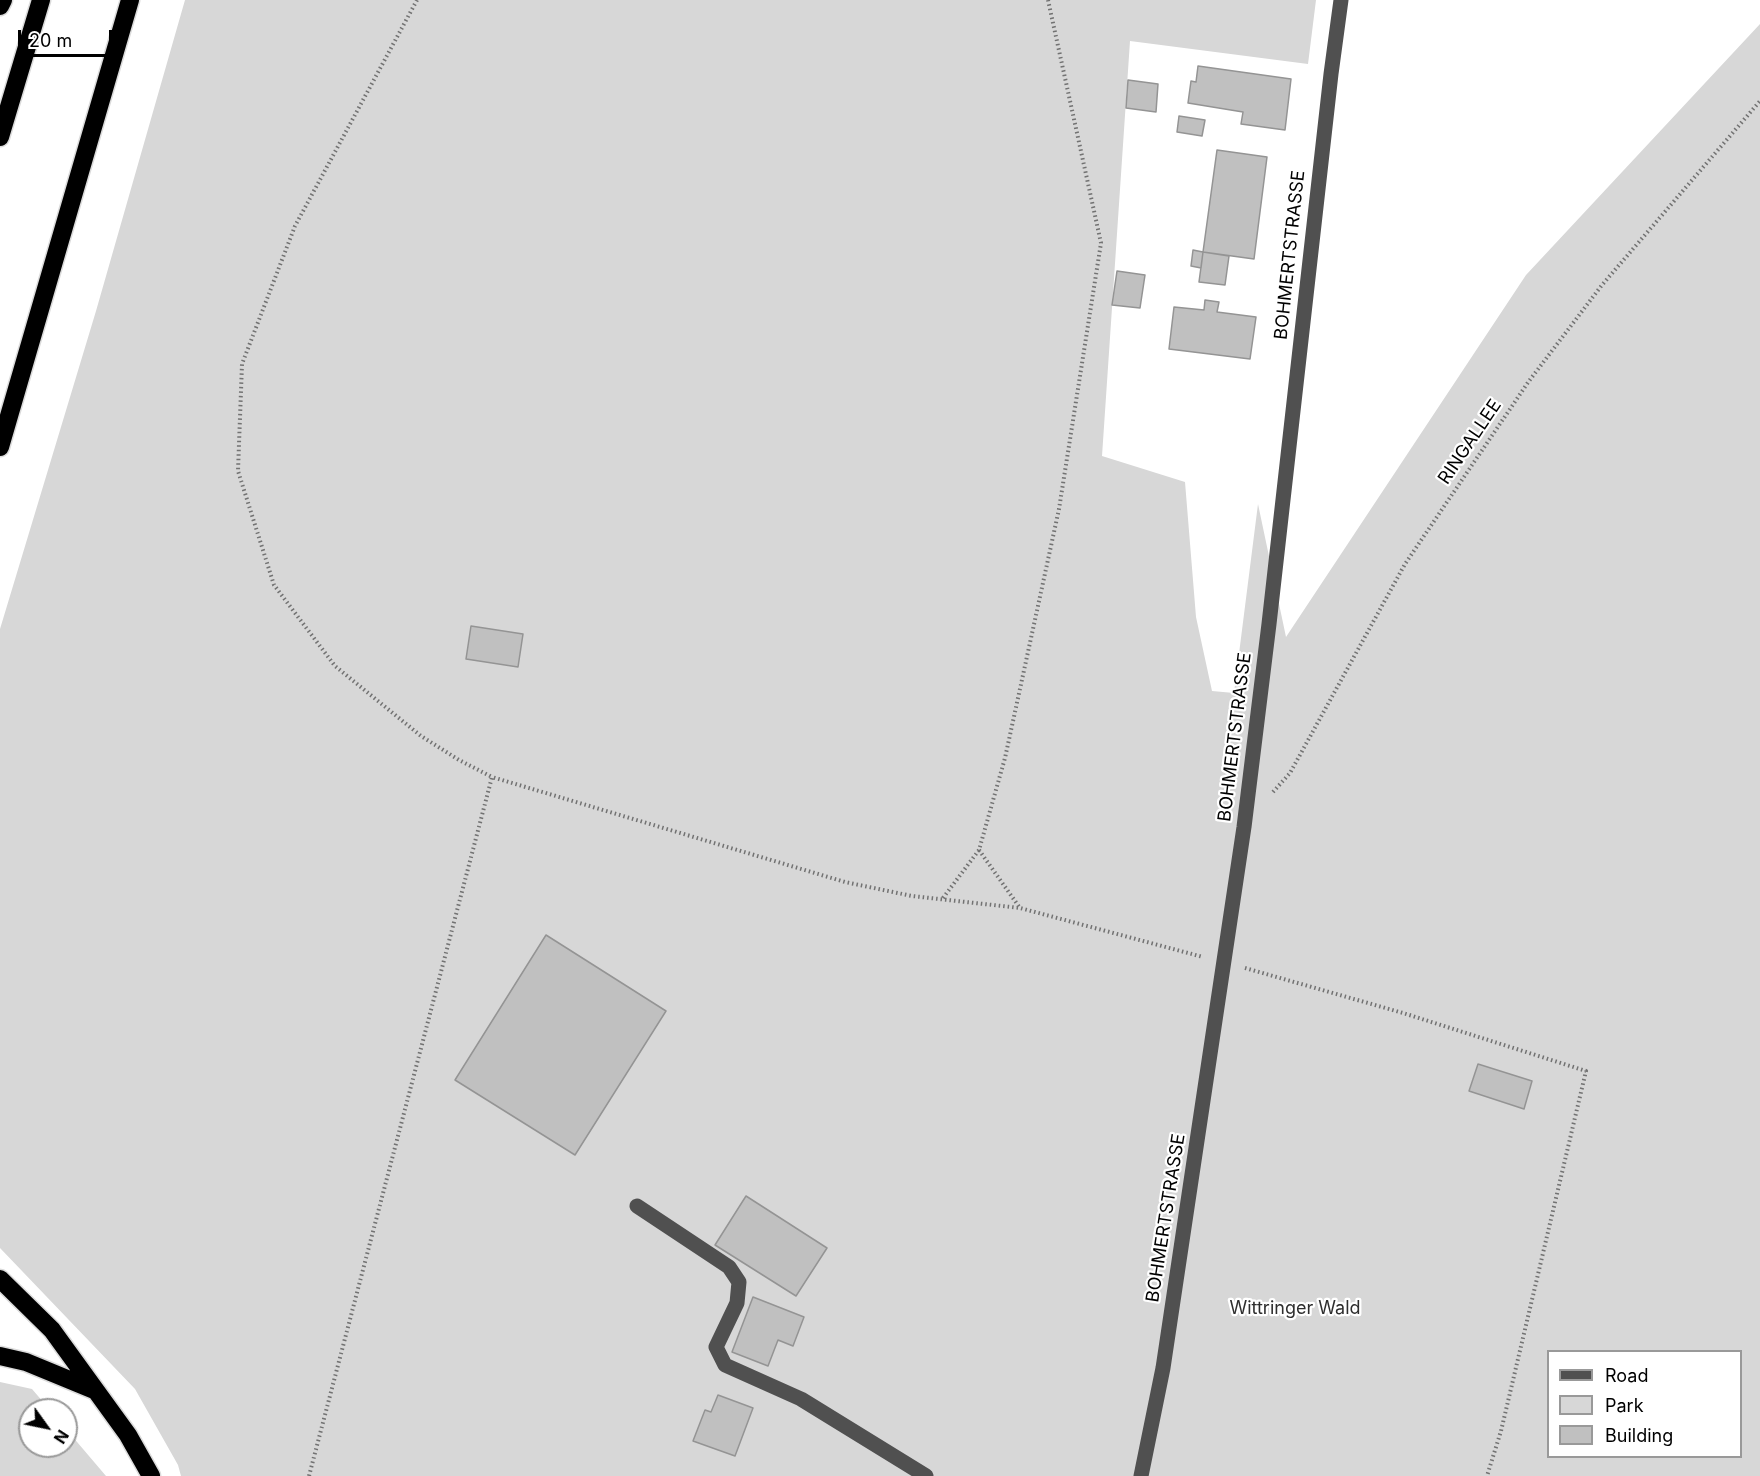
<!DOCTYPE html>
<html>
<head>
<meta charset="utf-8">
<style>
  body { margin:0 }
  #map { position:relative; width:1760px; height:1476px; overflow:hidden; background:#fff; font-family:Inter,sans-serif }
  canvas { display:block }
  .legend { position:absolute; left:1547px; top:1350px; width:195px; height:108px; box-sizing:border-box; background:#fff; border:2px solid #999; margin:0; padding:8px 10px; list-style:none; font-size:18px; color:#000 }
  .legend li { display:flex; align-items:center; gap:12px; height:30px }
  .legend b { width:30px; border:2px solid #999 }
  .north { position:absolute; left:18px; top:1398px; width:60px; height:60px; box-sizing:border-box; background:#fff; border:2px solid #999; border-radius:50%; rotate:123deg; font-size:16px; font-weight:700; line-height:24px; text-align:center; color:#000 }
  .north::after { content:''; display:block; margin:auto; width:21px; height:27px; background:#000; clip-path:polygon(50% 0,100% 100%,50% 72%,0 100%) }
  .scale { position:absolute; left:18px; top:30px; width:94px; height:27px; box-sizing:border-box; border:3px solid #000; border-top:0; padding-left:8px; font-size:18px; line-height:21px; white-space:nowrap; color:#000; -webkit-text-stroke:4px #fff; paint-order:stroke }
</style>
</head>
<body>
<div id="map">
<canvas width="1760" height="1476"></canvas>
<ul class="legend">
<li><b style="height:8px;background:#505050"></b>Road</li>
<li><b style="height:16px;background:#d7d7d7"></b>Park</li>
<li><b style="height:16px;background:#c0c0c0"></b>Building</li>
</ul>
<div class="north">N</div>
<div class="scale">20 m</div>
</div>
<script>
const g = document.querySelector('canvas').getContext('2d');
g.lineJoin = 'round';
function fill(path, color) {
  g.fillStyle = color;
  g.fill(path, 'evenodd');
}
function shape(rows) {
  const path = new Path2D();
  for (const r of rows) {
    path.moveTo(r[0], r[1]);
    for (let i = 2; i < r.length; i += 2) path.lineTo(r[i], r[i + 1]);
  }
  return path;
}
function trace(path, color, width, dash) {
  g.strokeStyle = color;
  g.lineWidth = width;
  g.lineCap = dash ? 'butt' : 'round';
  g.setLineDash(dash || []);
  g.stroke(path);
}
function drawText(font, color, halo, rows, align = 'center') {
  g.font = font + ' Inter,sans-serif';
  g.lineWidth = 4.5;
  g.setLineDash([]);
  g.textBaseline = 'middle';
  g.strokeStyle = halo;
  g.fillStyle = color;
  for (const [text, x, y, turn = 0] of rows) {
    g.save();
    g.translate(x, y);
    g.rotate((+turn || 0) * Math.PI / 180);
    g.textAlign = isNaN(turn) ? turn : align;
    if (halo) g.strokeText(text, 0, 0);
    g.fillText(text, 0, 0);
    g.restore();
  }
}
const green = shape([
  [185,0,1316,0,1308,64,1130,41,1102,456,1185,482,1196,617,1212,691,1234,693,1258,504,1286,637,1526,275,1760,24,1760,1476,181,1476,178,1465,135,1389,0,1248,0,629,96,311],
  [1548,1352,1740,1352,1740,1456,1548,1456],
  [0,1382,32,1389,50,1410,30,1410,30,1446,66,1446,66,1429,106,1476,0,1476]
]);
const building = shape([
  [1198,66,1291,79,1285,130,1241,124,1243,112,1188,103,1191,81,1196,82,1198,66],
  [1128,80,1158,84,1156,112,1126,108,1128,80],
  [1179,116,1205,120,1202,136,1177,132,1179,116],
  [1217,150,1267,157,1254,259,1203,252,1217,150],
  [1193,250,1203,252,1201,268,1191,266,1193,250],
  [1203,252,1229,256,1225,285,1199,282,1203,252],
  [1117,271,1145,275,1140,308,1112,305,1117,271],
  [1205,300,1219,302,1217,312,1256,317,1250,359,1169,349,1174,307,1204,310,1205,300],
  [471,626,523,634,518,667,466,659,471,626],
  [546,935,666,1011,575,1155,455,1080,546,935],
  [1478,1064,1532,1081,1524,1109,1469,1091,1478,1064],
  [746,1196,827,1248,796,1296,715,1245,746,1196],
  [753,1297,804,1317,793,1346,778,1340,768,1366,732,1352,753,1297],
  [718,1395,753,1408,735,1456,693,1441,705,1410,711,1412,718,1395]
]);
const path = shape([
  [417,0,295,226,242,364,238,471,274,585,335,666,421,736,459,760,492,777],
  [1273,792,1290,773,1405,564,1529,381,1602,285,1760,101],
  [979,850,1020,908],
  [943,898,979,850,1005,758,1059,509,1101,243,1048,0],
  [1245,968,1403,1013,1586,1071,1501,1431,1487,1476],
  [309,1476,492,777,845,882,912,896,1020,908,1203,957]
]);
const minor = shape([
  [637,1206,729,1267,739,1282,737,1303,716,1347,725,1365,801,1399,926,1476],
  [1141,1476,1163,1368,1244,827,1269,624,1331,74,1341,0]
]);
const highway = shape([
  [0,6,3,0],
  [0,137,41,0],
  [0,447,130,0],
  [0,1279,52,1330,128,1435,151,1476],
  [0,1356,26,1362,94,1390]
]);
const streetNames = [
  ["BOHMERTSTRASSE",1290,255,-84],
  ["RINGALLEE",1470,442,-56],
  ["BOHMERTSTRASSE",1235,737,-83],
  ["BOHMERTSTRASSE",1166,1218,-81]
];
const parkNames = [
  ["Wittringer Wald",1295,1309]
];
fill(green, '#d7d7d7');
fill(building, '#c0c0c0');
trace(building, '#949494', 1.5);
trace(highway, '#dbdbdb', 21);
trace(path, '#727272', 4, [1.5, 3]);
trace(minor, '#505050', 15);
trace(highway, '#000', 18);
drawText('18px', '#000', '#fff', streetNames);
drawText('18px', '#2e2e2e', '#fff', parkNames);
</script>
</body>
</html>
